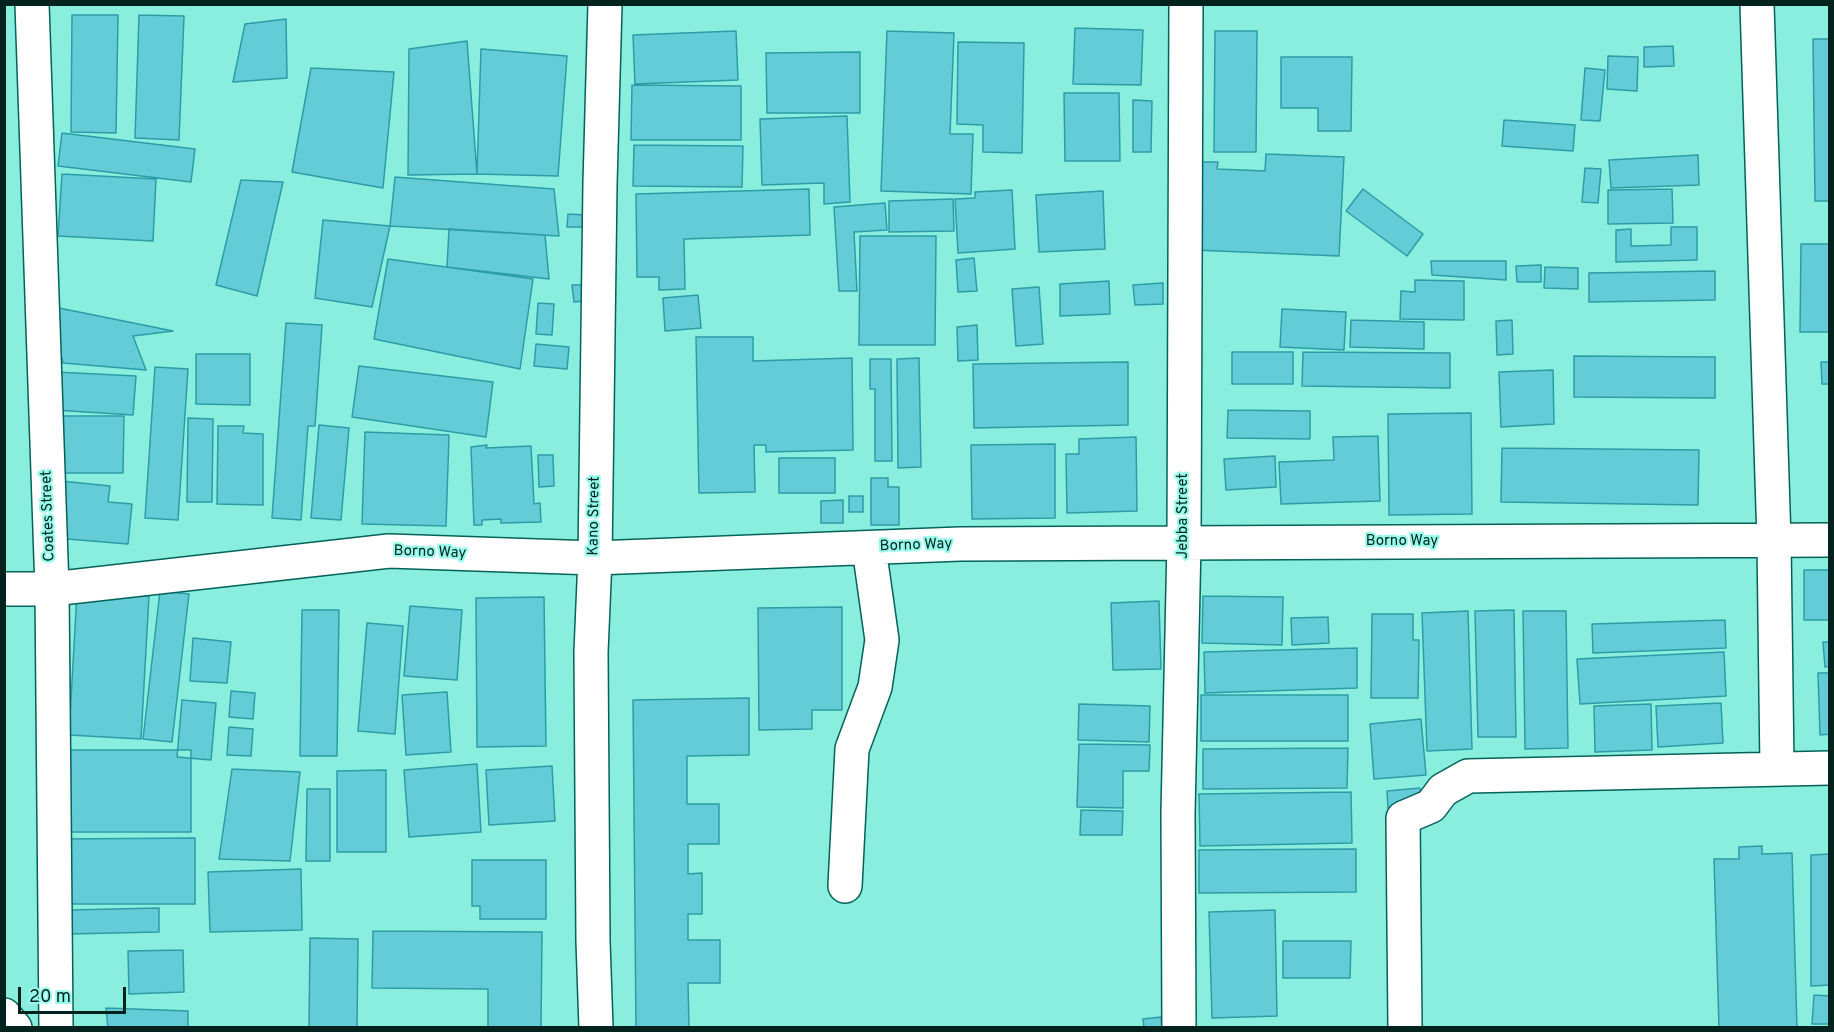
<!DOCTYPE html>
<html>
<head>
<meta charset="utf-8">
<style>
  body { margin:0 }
  #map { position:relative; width:1834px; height:1032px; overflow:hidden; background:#89eede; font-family:Overpass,sans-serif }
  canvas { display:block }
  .frame { position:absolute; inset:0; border:6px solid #01221d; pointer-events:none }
  .scale { position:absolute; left:18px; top:987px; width:108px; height:27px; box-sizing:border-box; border:3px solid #01221d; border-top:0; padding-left:8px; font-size:18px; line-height:21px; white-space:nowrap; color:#01221d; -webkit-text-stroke:4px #96fbeb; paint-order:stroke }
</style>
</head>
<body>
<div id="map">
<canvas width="1834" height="1032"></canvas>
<div class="frame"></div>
<div class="scale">20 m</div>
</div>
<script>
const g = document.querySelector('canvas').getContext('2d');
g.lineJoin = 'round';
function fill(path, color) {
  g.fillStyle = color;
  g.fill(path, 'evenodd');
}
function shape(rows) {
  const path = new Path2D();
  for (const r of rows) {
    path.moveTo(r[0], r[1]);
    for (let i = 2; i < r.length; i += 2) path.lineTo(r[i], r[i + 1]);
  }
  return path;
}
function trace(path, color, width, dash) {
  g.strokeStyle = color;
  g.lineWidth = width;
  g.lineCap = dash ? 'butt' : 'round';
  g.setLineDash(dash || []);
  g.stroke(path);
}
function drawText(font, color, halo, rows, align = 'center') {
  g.font = font + ' Overpass,sans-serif';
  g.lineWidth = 4.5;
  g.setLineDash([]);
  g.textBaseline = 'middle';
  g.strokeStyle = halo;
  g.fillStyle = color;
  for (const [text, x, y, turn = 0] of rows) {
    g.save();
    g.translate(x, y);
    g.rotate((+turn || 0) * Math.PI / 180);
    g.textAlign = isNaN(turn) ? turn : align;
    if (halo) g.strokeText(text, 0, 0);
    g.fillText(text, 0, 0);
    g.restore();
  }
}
const building = shape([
  [72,15,118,15,116,133,71,132,72,15],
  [139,15,184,16,179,140,135,138,139,15],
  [286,19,287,78,233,82,245,24,286,19],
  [1075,28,1143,30,1141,85,1073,84,1075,28],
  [736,31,738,80,635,84,633,35,736,31],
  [887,31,954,33,950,134,973,134,971,194,881,191,887,31],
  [1215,31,1257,31,1256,152,1214,152,1215,31],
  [1813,39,1830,39,1830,201,1815,201,1813,39],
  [467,41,477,174,408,175,409,49,467,41],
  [958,42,1024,43,1022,153,983,152,983,125,957,124,958,42],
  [1673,46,1674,66,1644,67,1644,47,1673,46],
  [481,49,567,56,558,176,477,174,481,49],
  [860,52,860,113,767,113,766,53,860,52],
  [1608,56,1638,57,1637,91,1607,89,1608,56],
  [1281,57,1352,57,1351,131,1318,131,1318,108,1281,108,1281,57],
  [311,68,394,72,383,188,292,172,311,68],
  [1585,68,1605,70,1600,121,1581,120,1585,68],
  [632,85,741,86,741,140,631,140,632,85],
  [1064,93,1119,93,1120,161,1065,161,1064,93],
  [1133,100,1152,101,1151,152,1133,152,1133,100],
  [847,116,850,202,824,204,824,183,762,185,760,119,847,116],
  [1504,120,1575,125,1573,151,1502,146,1504,120],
  [62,133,195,149,191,182,58,166,62,133],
  [634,145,743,146,742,187,633,186,634,145],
  [1266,154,1344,157,1339,256,1194,250,1198,162,1218,162,1217,169,1265,171,1266,154],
  [1698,155,1699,185,1611,188,1609,160,1698,155],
  [1585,168,1601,169,1598,203,1582,202,1585,168],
  [62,174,156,179,153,241,58,236,62,174],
  [395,177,554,189,559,236,390,226,395,177],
  [241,180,283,182,257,296,216,285,241,180],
  [809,189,810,235,684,239,685,289,659,290,659,277,637,277,636,194,809,189],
  [1363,189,1423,234,1407,256,1346,211,1363,189],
  [1672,189,1673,223,1608,224,1608,190,1672,189],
  [1012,190,1015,249,958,253,955,199,975,198,975,192,1012,190],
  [1103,191,1105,249,1039,252,1036,195,1103,191],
  [953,199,954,231,889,232,889,201,953,199],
  [885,203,887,230,854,232,857,291,839,291,834,207,885,203],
  [568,214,584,215,584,227,567,227,568,214],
  [323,220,390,226,372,307,315,298,323,220],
  [1671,227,1697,227,1697,260,1616,262,1616,230,1631,229,1631,246,1671,245,1671,227],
  [449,229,545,235,549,279,447,267,449,229],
  [860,236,936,236,935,345,859,345,860,236],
  [1801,244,1830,244,1830,332,1800,332,1801,244],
  [974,258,977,291,958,292,956,260,974,258],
  [388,259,533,279,520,369,374,339,388,259],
  [1431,261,1506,261,1506,280,1432,275,1431,261],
  [1541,265,1541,282,1517,282,1516,266,1541,265],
  [1545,267,1578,268,1578,289,1544,288,1545,267],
  [1715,271,1715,300,1589,302,1589,273,1715,271],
  [1415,280,1464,281,1464,320,1400,319,1401,291,1415,292,1415,280],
  [1109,281,1110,314,1060,316,1060,284,1109,281],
  [1163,283,1163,304,1135,305,1133,285,1163,283],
  [572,285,582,285,584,301,574,302,572,285],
  [1039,287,1043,344,1016,346,1012,289,1039,287],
  [698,295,701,328,665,331,663,298,698,295],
  [538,303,554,304,552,335,536,334,538,303],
  [49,306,173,331,133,336,146,370,63,363,49,306],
  [1282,309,1346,312,1344,350,1280,347,1282,309],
  [1351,320,1424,322,1424,349,1350,347,1351,320],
  [1512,320,1513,354,1497,355,1496,321,1512,320],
  [286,323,322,325,315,426,308,426,301,520,272,518,286,323],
  [977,325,978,360,958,361,957,327,977,325],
  [696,337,753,337,753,361,852,358,853,450,766,452,766,445,754,445,755,492,699,493,696,337],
  [536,344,569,347,567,369,534,366,536,344],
  [1232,352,1293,352,1293,384,1232,384,1232,352],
  [1303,352,1450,353,1450,388,1302,386,1303,352],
  [196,354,250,354,250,405,196,404,196,354],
  [1574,356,1715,357,1715,398,1574,397,1574,356],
  [919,358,921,467,898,468,897,359,919,358],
  [870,359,891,359,892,461,875,461,875,389,870,389,870,359],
  [1128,362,1128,425,974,428,973,364,1128,362],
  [1821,362,1830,362,1830,384,1822,384,1821,362],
  [359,366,493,382,486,437,352,417,359,366],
  [155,367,188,369,178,520,145,518,155,367],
  [1553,370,1554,424,1501,427,1499,372,1553,370],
  [56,372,136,376,133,415,54,410,56,372],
  [1228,410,1310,411,1310,439,1227,438,1228,410],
  [1471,413,1472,514,1389,515,1388,414,1471,413],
  [55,416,124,416,123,473,54,473,55,416],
  [188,418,213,419,212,502,187,502,188,418],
  [319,425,349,428,341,520,311,518,319,425],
  [218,426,244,426,243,433,263,434,263,505,217,504,218,426],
  [365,432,449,435,446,526,362,524,365,432],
  [1378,436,1380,501,1281,504,1279,462,1334,460,1333,437,1378,436],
  [1136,437,1137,511,1067,513,1066,454,1079,454,1079,439,1136,437],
  [1055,444,1055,518,972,519,971,445,1055,444],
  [487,445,486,448,531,446,534,504,540,503,541,522,501,523,501,519,482,520,482,525,474,525,471,447,487,445],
  [1502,448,1699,450,1698,505,1501,502,1502,448],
  [538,455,553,455,554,486,539,487,538,455],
  [1275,456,1276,487,1226,490,1224,459,1275,456],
  [779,458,835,458,835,493,779,493,779,458],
  [871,478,888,478,888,487,899,487,899,525,871,525,871,478],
  [61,481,110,486,108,502,132,504,128,544,55,538,61,481],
  [849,496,863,496,863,512,849,512,849,496],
  [843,500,843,523,821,523,821,501,843,500],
  [1804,570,1830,570,1830,620,1804,620,1804,570],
  [160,591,189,594,172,742,143,739,160,591],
  [77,593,149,596,141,739,69,735,77,593],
  [1203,596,1283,597,1282,645,1202,643,1203,596],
  [544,597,546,746,477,747,476,598,544,597],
  [1159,601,1161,669,1113,670,1111,603,1159,601],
  [410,606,462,610,457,680,404,676,410,606],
  [842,607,842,710,812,710,812,729,759,730,758,608,842,607],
  [302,610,339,610,337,756,300,756,302,610],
  [1514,610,1516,737,1478,737,1475,611,1514,610],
  [1468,611,1472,749,1427,751,1422,613,1468,611],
  [1523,611,1566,611,1568,748,1525,749,1523,611],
  [1372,614,1413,614,1413,640,1419,640,1418,698,1371,698,1372,614],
  [1328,617,1329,643,1292,645,1291,618,1328,617],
  [1725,620,1726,648,1593,653,1592,624,1725,620],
  [367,623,403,626,395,734,358,731,367,623],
  [193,638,231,642,227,683,190,681,193,638],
  [1823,642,1830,642,1830,666,1825,667,1823,642],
  [1357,648,1357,688,1205,693,1204,652,1357,648],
  [1724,652,1726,696,1580,704,1577,659,1724,652],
  [1818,673,1830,673,1830,734,1820,735,1818,673],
  [231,691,255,693,253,719,229,717,231,691],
  [447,692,451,752,406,755,402,695,447,692],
  [1201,695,1348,695,1348,741,1201,741,1201,695],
  [749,698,749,755,687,756,687,804,719,804,719,844,688,844,688,874,702,873,702,914,688,914,688,940,720,940,720,983,688,983,689,1028,636,1028,633,700,749,698],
  [182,700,216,703,211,760,177,757,182,700],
  [1721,703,1723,743,1658,747,1656,706,1721,703],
  [1079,704,1150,706,1149,742,1078,740,1079,704],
  [1651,704,1652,750,1595,752,1594,706,1651,704],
  [1421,719,1426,775,1374,779,1370,724,1421,719],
  [229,727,253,729,251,756,227,755,229,727],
  [1079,744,1150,745,1149,771,1123,771,1123,808,1077,807,1079,744],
  [1348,748,1347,788,1203,789,1203,749,1348,748],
  [60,750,191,750,191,832,60,832,60,750],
  [477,764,481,832,409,837,404,770,477,764],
  [552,766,555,821,489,825,486,770,552,766],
  [232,769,300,772,290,861,219,859,232,769],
  [386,770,386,852,337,852,337,771,386,770],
  [1420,788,1422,805,1388,808,1387,791,1420,788],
  [307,789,330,789,330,861,306,861,307,789],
  [1351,792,1352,843,1200,846,1199,794,1351,792],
  [1081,810,1123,811,1122,835,1080,835,1081,810],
  [195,838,195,904,62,904,62,839,195,838],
  [1762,846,1762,854,1792,853,1797,1028,1719,1028,1714,859,1739,859,1739,847,1762,846],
  [1356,849,1356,892,1199,893,1199,850,1356,849],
  [1830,854,1830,985,1811,986,1811,855,1830,854],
  [472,860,546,860,546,919,480,919,480,906,472,906,472,860],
  [301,869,302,930,210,932,208,872,301,869],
  [159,908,159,932,69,934,69,910,159,908],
  [1275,910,1277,1016,1212,1018,1209,912,1275,910],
  [373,931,542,932,541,1028,488,1028,488,989,372,988,373,931],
  [310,938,358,939,357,1028,309,1028,310,938],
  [1283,941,1351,941,1350,978,1283,978,1283,941],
  [183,950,184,992,129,994,128,951,183,950],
  [1814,995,1830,996,1830,1024,1812,1024,1814,995],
  [106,1008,188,1011,188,1028,108,1028,106,1008],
  [1161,1017,1162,1028,1144,1028,1143,1019,1161,1017]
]);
const minor = shape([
  [32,4,52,589,56,1028],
  [1757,4,1774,541,1777,768],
  [4,589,52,589,389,551,595,558,960,544,1830,540],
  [845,886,852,749,875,687,882,640,869,548],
  [596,1028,593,941,591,652,595,558,600,184,605,4],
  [1179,1028,1178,813,1184,543,1186,4],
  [1405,1028,1403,818,1431,806,1443,790,1468,776,1830,768]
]);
const highway = shape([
  [4,1015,15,1028]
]);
const streetNames = [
  ["Coates Street",49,516,-92],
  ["Kano Street",595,516,-89],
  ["Jebba Street",1184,516,-90],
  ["Borno Way",1402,542],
  ["Borno Way",916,546,-2],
  ["Borno Way",430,553,2]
];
fill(building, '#63ccd6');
trace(building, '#2c9da6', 1.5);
trace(minor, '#046258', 36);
trace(highway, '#046258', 36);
trace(minor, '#fff', 33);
trace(highway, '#fff', 33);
drawText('15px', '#01221d', '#96fbeb', streetNames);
</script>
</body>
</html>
